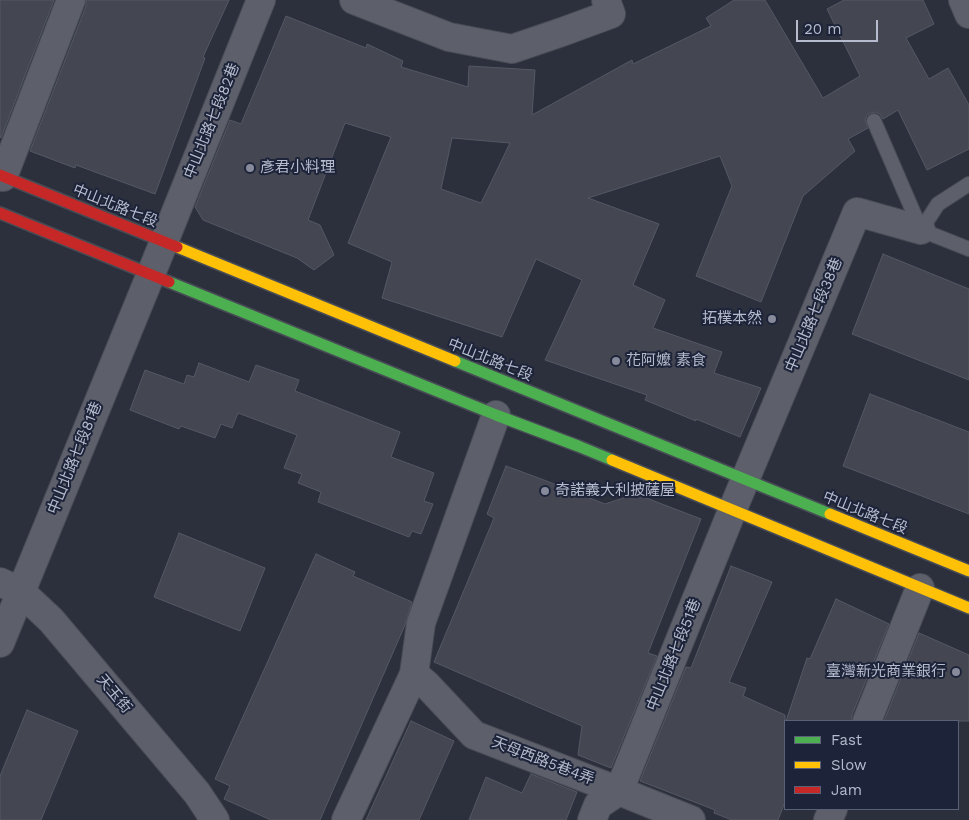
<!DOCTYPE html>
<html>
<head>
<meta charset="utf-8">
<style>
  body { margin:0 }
  #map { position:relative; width:969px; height:820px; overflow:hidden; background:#2c303d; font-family:"Work Sans",sans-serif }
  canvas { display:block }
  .legend { position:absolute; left:784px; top:720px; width:175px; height:90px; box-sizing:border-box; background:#1d243a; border:1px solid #5a6075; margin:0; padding:6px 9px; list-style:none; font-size:15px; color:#b6bbce }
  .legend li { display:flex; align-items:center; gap:10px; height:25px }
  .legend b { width:25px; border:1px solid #5a6075 }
  .scale { position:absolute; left:796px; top:20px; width:82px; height:22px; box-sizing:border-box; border:2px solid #b6bbce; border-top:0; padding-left:6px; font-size:15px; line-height:18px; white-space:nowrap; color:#b6bbce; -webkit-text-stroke:4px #1d243a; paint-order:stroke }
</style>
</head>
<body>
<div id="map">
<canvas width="969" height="820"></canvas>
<ul class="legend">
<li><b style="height:6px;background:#4caf50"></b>Fast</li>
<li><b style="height:6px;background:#ffc107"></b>Slow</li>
<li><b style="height:6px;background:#c62828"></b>Jam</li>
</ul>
<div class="scale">20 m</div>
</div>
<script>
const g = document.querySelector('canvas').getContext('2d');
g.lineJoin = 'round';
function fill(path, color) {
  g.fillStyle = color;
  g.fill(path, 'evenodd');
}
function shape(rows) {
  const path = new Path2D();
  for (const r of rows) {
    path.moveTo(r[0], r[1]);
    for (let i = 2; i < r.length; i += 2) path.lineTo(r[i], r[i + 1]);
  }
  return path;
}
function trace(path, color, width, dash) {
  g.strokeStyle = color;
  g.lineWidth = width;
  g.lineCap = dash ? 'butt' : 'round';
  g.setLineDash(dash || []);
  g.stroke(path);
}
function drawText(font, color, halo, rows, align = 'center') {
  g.font = font + ' "Work Sans","Noto Sans TC",sans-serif';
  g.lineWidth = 4;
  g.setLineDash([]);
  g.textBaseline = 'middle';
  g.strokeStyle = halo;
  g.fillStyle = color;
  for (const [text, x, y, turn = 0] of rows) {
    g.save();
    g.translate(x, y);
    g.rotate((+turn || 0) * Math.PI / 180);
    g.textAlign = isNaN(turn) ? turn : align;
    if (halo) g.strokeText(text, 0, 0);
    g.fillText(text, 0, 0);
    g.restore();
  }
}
const building = shape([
  [0,0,54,0,1,138,0,137,0,0],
  [86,0,229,0,203,57,205,58,155,194,76,165,75,168,30,151,86,6,86,0],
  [734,0,765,0,823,98,860,76,827,9,844,0,923,0,934,24,906,38,929,79,948,68,969,105,969,149,927,170,898,110,883,119,880,114,875,112,871,113,867,115,865,120,868,128,848,139,855,151,803,196,761,302,696,276,732,186,720,156,588,198,659,224,633,285,665,300,653,328,722,352,714,373,761,388,740,437,696,419,696,421,645,400,647,395,545,360,582,280,536,259,502,337,382,298,392,262,348,243,391,137,345,123,308,220,320,225,334,255,314,270,297,258,203,220,195,207,230,120,241,124,286,16,366,48,367,44,403,61,401,67,468,87,469,66,535,70,532,115,632,60,633,64,711,26,706,18,734,0],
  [452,138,510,143,481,203,441,189,452,138],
  [883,254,969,289,969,380,852,334,883,254],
  [199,363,249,382,256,365,299,380,295,391,400,432,391,457,434,473,424,501,433,504,421,534,412,531,409,537,318,502,321,492,298,483,302,474,284,468,297,435,238,413,232,428,221,424,215,438,181,426,179,429,130,410,145,370,184,384,187,375,194,377,199,363],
  [870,394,969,432,969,514,843,466,870,394],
  [506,466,544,480,605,504,636,494,701,519,648,653,657,656,611,768,578,755,582,726,434,662,494,518,487,514,506,466],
  [179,533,265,568,240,631,154,597,179,533],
  [316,554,355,572,353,576,412,602,405,625,320,820,271,820,224,799,230,786,215,779,316,554],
  [731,566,772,582,729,682,746,688,743,696,785,715,785,802,778,820,732,820,714,813,715,810,640,781,686,667,691,668,731,566],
  [836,599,889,624,852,715,852,721,786,721,807,658,810,659,836,599],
  [919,633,969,655,969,721,884,721,919,633],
  [27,710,78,731,41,820,0,820,0,776,27,710],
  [411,721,454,741,419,820,366,820,411,721],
  [531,774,577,792,566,820,469,820,486,777,522,793,531,774]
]);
const lane = shape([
  [874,121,921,230],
  [921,230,938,204,969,184],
  [921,230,969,249]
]);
const street = shape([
  [354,0,449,37,512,49,562,32,611,14,606,0],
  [963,0,969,14],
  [3,177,71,0],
  [0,582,21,592,51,620,197,793,215,820],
  [0,643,151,274,261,0],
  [414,674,427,685,474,735,619,791,691,820],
  [867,721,920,588],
  [346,820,414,674,421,623,496,415],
  [592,820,598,805,619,791,732,511,857,212,921,230],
  [828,820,833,809]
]);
const fast = shape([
  [169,282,496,415,578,446,612,460],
  [455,361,830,514]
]);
const slow = shape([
  [177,247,455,361],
  [612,460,969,608],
  [830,514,969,571]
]);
const jam = shape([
  [0,175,177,247],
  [0,213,169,282]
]);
const markers = [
  [250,168,5,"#868a9b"],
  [772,319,5,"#868a9b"],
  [616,361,5,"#868a9b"],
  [545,491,5,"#868a9b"],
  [956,672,5,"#868a9b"]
];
const streetNames = [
  ["中山北路七段82巷",212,121,-68],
  ["中山北路七段",115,206,22],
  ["中山北路七段38巷",814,315,-67],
  ["中山北路七段",490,360,22],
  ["中山北路七段81巷",75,458,-68],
  ["中山北路七段",865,513,22],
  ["中山北路七段51巷",674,655,-68],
  ["天玉街",114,694,50],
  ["天母西路5巷4弄",543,761,21]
];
const poiNames = [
  ["彥君小料理",260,168],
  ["拓樸本然",762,319,"right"],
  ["花阿嬤 素食",626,361],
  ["奇諾義大利披薩屋",555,491],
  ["臺灣新光商業銀行",946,672,"right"]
];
fill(building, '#444752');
trace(building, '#545865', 1);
trace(lane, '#484c56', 16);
trace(street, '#484c56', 30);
trace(fast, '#484c56', 14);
trace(slow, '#484c56', 14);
trace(jam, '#484c56', 14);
trace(lane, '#5d606a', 14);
trace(street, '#5d606a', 28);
trace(fast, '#4caf50', 11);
trace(slow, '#ffc107', 11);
trace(jam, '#c62828', 11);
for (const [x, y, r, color] of markers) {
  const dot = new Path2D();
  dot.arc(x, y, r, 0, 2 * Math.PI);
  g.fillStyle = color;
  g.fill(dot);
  trace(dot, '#1d243a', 2);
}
drawText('15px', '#b6bbce', '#1d243a', streetNames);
drawText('15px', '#b6bbce', '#1d243a', poiNames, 'left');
</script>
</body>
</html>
